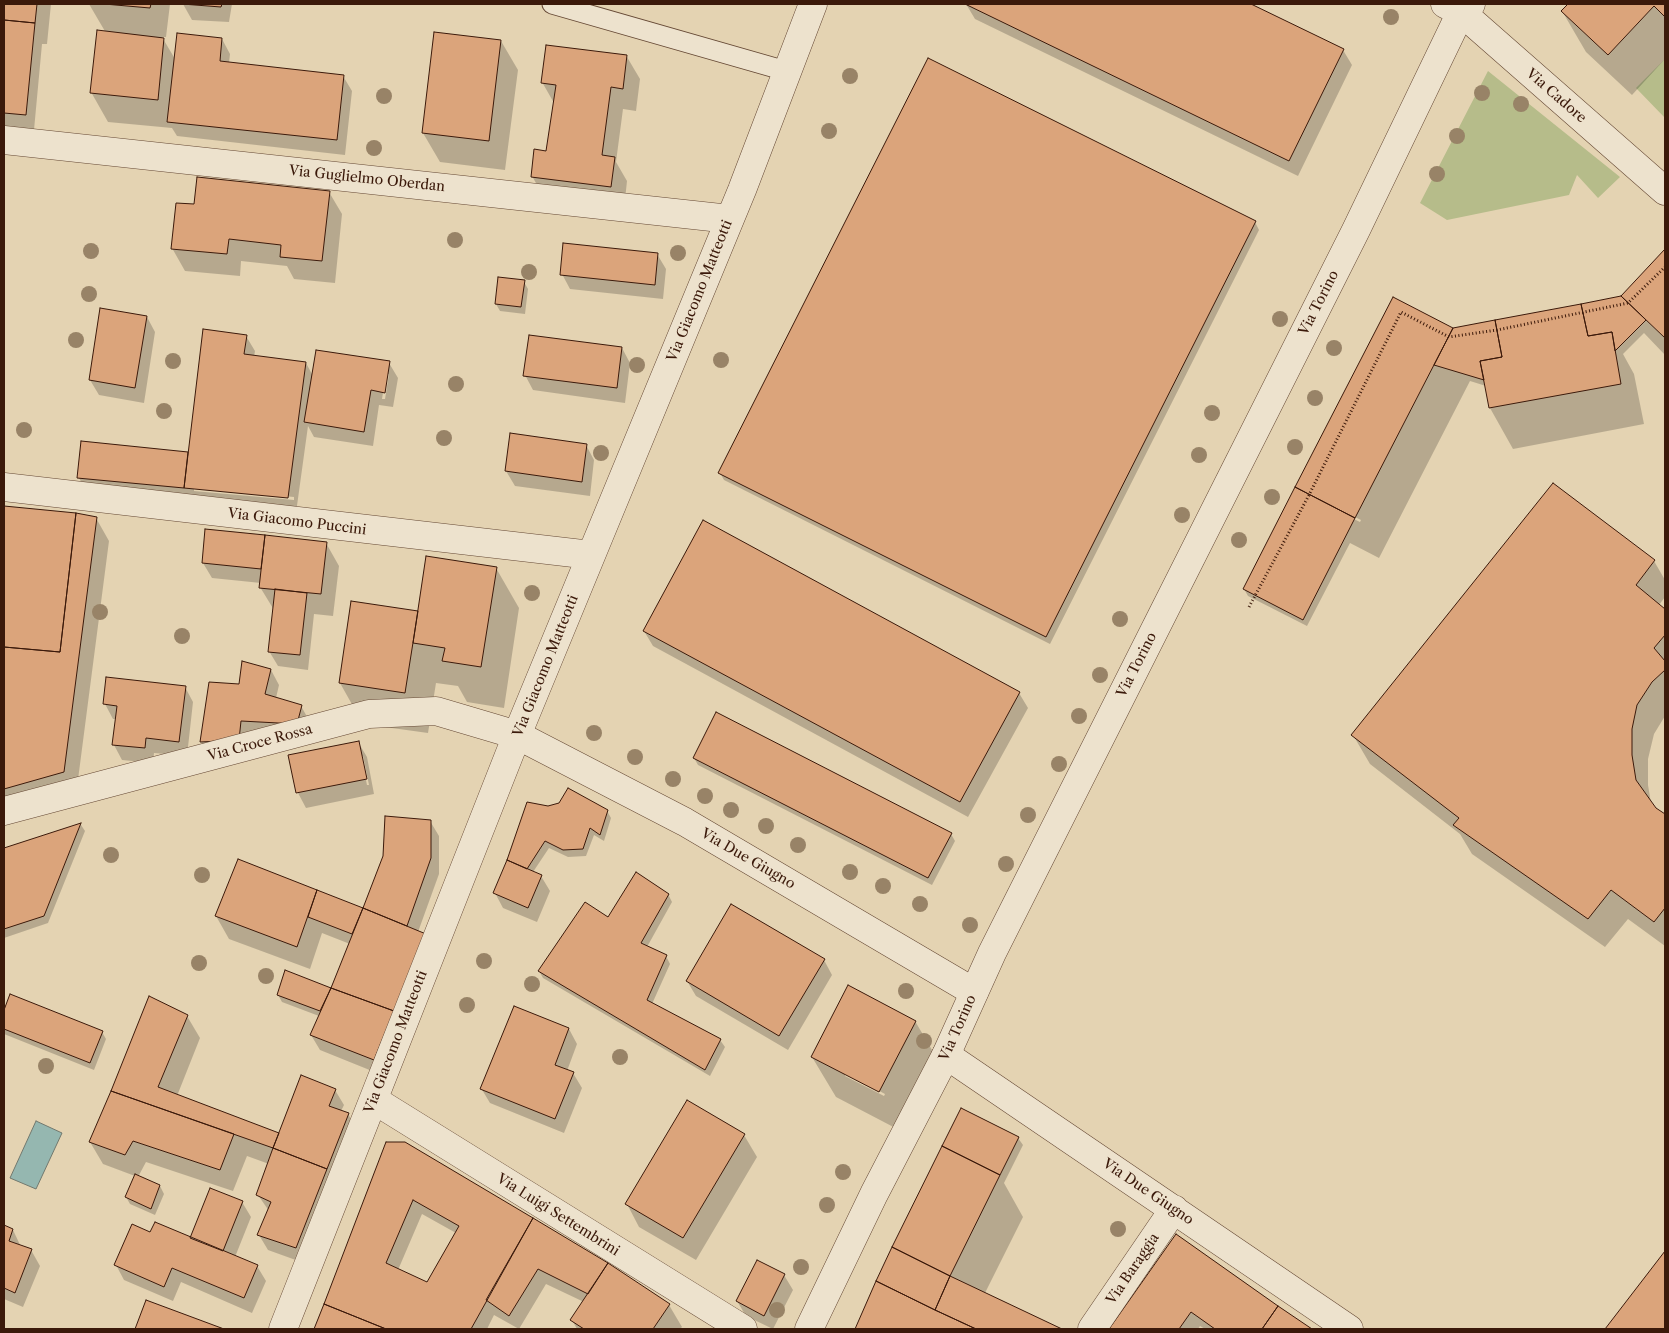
<!DOCTYPE html>
<html>
<head>
<meta charset="utf-8">
<style>
  body { margin:0 }
  #map { position:relative; width:1669px; height:1333px; overflow:hidden; background:#e4d3b2; font-family:"Libre Caslon Text",serif }
  canvas { display:block }
  .frame { position:absolute; inset:0; border:5px solid #3b190a; pointer-events:none }
</style>
</head>
<body>
<div id="map">
<canvas width="1669" height="1333"></canvas>
<div class="frame"></div>
</div>
<script>
const g = document.querySelector('canvas').getContext('2d');
g.lineJoin = 'round';
function fill(path, color) {
  g.fillStyle = color;
  g.fill(path, 'evenodd');
}
function shape(rows) {
  const path = new Path2D();
  for (const r of rows) {
    path.moveTo(r[0], r[1]);
    for (let i = 2; i < r.length; i += 2) path.lineTo(r[i], r[i + 1]);
  }
  return path;
}
function trace(path, color, width, dash) {
  g.strokeStyle = color;
  g.lineWidth = width;
  g.lineCap = dash ? 'butt' : 'round';
  g.setLineDash(dash || []);
  g.stroke(path);
}
function drawText(font, color, halo, rows, align = 'center') {
  g.font = font + ' "Libre Caslon Text",serif';
  g.lineWidth = 4.5;
  g.setLineDash([]);
  g.textBaseline = 'middle';
  g.strokeStyle = halo;
  g.fillStyle = color;
  for (const [text, x, y, turn = 0] of rows) {
    g.save();
    g.translate(x, y);
    g.rotate((+turn || 0) * Math.PI / 180);
    g.textAlign = isNaN(turn) ? turn : align;
    if (halo) g.strokeText(text, 0, 0);
    g.fillText(text, 0, 0);
    g.restore();
  }
}
const green = shape([
  [1665,59,1665,118,1636,88],
  [1488,71,1620,177,1598,198,1577,175,1569,195,1447,220,1420,203]
]);
const water = shape([
  [36,1121,62,1133,36,1189,10,1178,36,1121]
]);
const shadow = shape([
  [4,4,51,4,47,44,42,44,34,130,4,127],
  [89,4,170,4,166,37,162,37,175,59,222,39,230,54,229,63,343,76,352,91,345,155,177,136,172,128,108,122,91,92,106,33],
  [183,4,232,4,229,22,192,20],
  [966,4,1248,4,1343,50,1352,65,1298,176,975,19],
  [1569,4,1665,4,1665,59,1632,95,1586,52,1562,11],
  [501,41,518,70,505,170,440,162,423,133],
  [627,57,640,79,636,111,623,109,616,162,627,181,624,209,545,199,532,176,547,153,554,103,542,82],
  [329,192,342,214,335,283,294,279,287,266,241,261,240,276,185,271,172,248,195,206],
  [1255,222,1259,230,1050,644,724,480,720,473],
  [1665,251,1665,355,1644,333,1623,354,1634,374,1644,424,1513,449,1490,408,1486,386,1470,381,1379,558,1350,543,1307,626,1248,596,1244,589,1394,298,1453,329,1621,297],
  [1329,504,1361,520,1360,522,1329,507],
  [657,254,666,269,663,299,570,289,562,274],
  [524,282,528,289,525,314,500,311,496,304],
  [147,317,155,332,144,403,99,395,90,380],
  [246,336,255,351,254,357,306,363,313,376,389,363,398,378,393,407,379,405,373,446,314,437,308,426,296,513,83,485,79,478,187,453,189,457],
  [386,374,389,374,385,399,382,399],
  [194,488,294,497,294,500,194,491],
  [622,348,630,363,625,403,533,390,525,375],
  [586,445,594,460,590,496,515,486,506,471],
  [4,506,76,514,96,518,109,541,76,795,4,814],
  [207,531,326,543,339,566,333,616,314,614,308,670,278,666,269,651,274,610,260,587,261,583,212,578,203,563],
  [1654,561,1665,580,1665,597,1659,605,1665,610,1665,716,1654,734,1648,759,1648,785,1651,803,1655,809,1665,815,1665,946,1628,919,1605,947,1472,854,1460,834,1370,764,1353,735],
  [496,568,519,608,504,708,467,702,458,686,436,683,428,733,363,724,340,683,419,612],
  [644,631,1019,693,1028,708,968,817,653,646],
  [271,670,279,685,276,698,301,706,310,722,210,757,201,742,210,683,240,685],
  [185,687,193,702,187,756,154,753,153,763,122,760,114,745,117,719,113,719,105,704],
  [358,742,367,757,374,794,306,808,298,793,290,756],
  [361,756,363,756,369,785,367,785],
  [694,758,951,834,955,841,932,885,698,765],
  [548,808,607,811,611,818,604,841,594,835,586,856,568,857,549,848,533,872,541,876,550,891,537,922,503,908,495,893],
  [430,821,439,836,439,874,418,932,382,1075,320,1050,311,1035,319,1016,282,1002,278,995,330,989,350,944,322,933,310,969,229,939,216,916,239,861,363,910,385,856],
  [81,825,85,831,48,923,4,938,4,849],
  [668,894,672,902,647,947,666,956,670,964,652,1004,720,1040,725,1047,710,1076,543,978,539,971,608,919],
  [824,960,832,975,788,1050,696,996,687,981],
  [11,996,102,1032,106,1039,94,1070,4,1034,4,1013],
  [514,1007,569,1029,577,1044,567,1071,573,1073,582,1088,564,1133,490,1103,481,1088],
  [187,1016,200,1038,177,1096,278,1134,335,1090,344,1105,341,1111,348,1114,357,1129,304,1263,268,1250,259,1235,269,1211,258,1195,269,1164,247,1156,233,1191,146,1162,138,1177,160,1186,164,1194,155,1215,130,1204,126,1197,135,1176,103,1164,90,1142],
  [915,1021,939,1062,903,1132,836,1097,812,1057],
  [845,1073,885,1094,884,1096,845,1076],
  [744,1135,757,1157,696,1260,639,1227,627,1204],
  [1018,1138,1023,1145,1004,1183,1023,1217,985,1293,1059,1329,857,1329,893,1248],
  [387,1143,669,1305,682,1327,680,1329,577,1329,572,1320,584,1302,546,1284,519,1329,494,1315,487,1329,314,1329],
  [422,1214,456,1233,427,1284,398,1270],
  [242,1202,251,1217,235,1257,257,1266,266,1281,252,1313,181,1282,173,1301,124,1280,116,1265,151,1234,191,1239],
  [4,1227,13,1230,21,1247,31,1250,40,1266,23,1307,4,1299],
  [1177,1235,1310,1329,1205,1329,1200,1326,1198,1329,1111,1329],
  [1665,1253,1665,1329,1607,1329],
  [784,1275,793,1290,773,1329,746,1316,737,1301],
  [147,1302,220,1329,136,1329]
]);
const building = shape([
  [4,4,37,4,35,23,4,20,4,4],
  [104,4,151,4,150,8,104,4],
  [182,4,222,4,221,7,182,4],
  [965,4,1251,4,1344,49,1289,161,965,4],
  [1568,4,1665,4,1665,17,1654,6,1608,55,1561,11,1568,4],
  [4,20,35,23,26,115,4,113,4,20],
  [97,30,164,38,158,100,90,93,97,30],
  [434,32,501,40,489,141,422,133,434,32],
  [177,33,222,38,220,61,344,75,337,140,167,122,177,33],
  [546,45,627,55,623,89,611,87,602,155,615,157,611,187,531,177,534,149,546,151,556,85,541,83,546,45],
  [928,58,1256,221,1046,637,718,473,928,58],
  [197,177,330,191,322,261,280,257,281,245,229,239,227,254,171,249,176,203,194,204,197,177],
  [563,243,658,253,655,285,560,275,563,243],
  [1665,249,1665,338,1621,296,1665,249],
  [498,277,525,280,521,307,495,304,498,277],
  [1621,296,1646,320,1615,351,1612,332,1588,336,1581,304,1621,296],
  [1393,297,1453,328,1355,518,1295,487,1393,297],
  [1581,304,1588,336,1612,332,1621,384,1489,408,1480,361,1502,357,1495,320,1581,304],
  [100,308,147,316,135,388,89,380,100,308],
  [1495,320,1502,357,1480,361,1484,380,1434,365,1453,328,1495,320],
  [203,329,247,335,244,354,306,362,288,498,184,488,203,329],
  [529,335,622,347,617,388,523,376,529,335],
  [316,350,390,361,385,393,371,390,364,432,304,422,316,350],
  [510,433,587,444,582,482,505,471,510,433],
  [81,441,188,452,184,488,77,478,81,441],
  [1553,483,1655,560,1636,585,1665,609,1665,635,1654,648,1665,661,1665,670,1652,682,1637,705,1632,729,1632,755,1636,780,1656,808,1665,814,1665,908,1654,922,1611,890,1588,919,1453,825,1459,818,1351,735,1553,483],
  [1295,487,1355,518,1303,620,1243,589,1295,487],
  [4,506,76,513,60,652,4,647,4,506],
  [76,513,97,517,64,772,4,789,4,647,60,652,76,513],
  [703,520,1020,692,960,802,643,631,703,520],
  [205,529,265,535,261,569,202,563,205,529],
  [265,535,327,542,321,594,259,588,265,535],
  [426,556,497,567,481,667,442,661,445,648,413,643,426,556],
  [275,589,307,593,300,655,268,652,275,589],
  [351,601,418,611,405,693,339,683,351,601],
  [242,661,271,669,265,694,302,705,297,724,241,721,239,740,200,742,209,682,239,684,242,661],
  [106,677,186,686,179,742,146,738,145,748,112,745,117,706,103,704,106,677],
  [716,712,952,833,928,878,693,758,716,712],
  [359,741,367,779,296,793,288,755,359,741],
  [568,788,608,810,600,835,590,828,583,849,563,850,545,841,527,869,507,860,527,802,548,806,559,803,568,788],
  [385,816,431,820,431,858,407,926,363,908,383,856,385,816],
  [81,823,44,916,4,929,4,848,81,823],
  [238,859,317,890,297,947,215,916,238,859],
  [507,860,542,875,528,908,493,893,507,860],
  [636,872,669,894,641,943,667,955,647,1000,721,1039,705,1070,538,971,585,902,608,917,636,872],
  [317,890,363,908,352,934,308,917,317,890],
  [731,904,825,959,779,1036,686,981,731,904],
  [363,908,426,934,394,1011,331,988,363,908],
  [285,970,331,988,320,1011,277,995,285,970],
  [848,985,916,1021,879,1092,811,1057,848,985],
  [331,988,394,1011,374,1060,310,1035,331,988],
  [10,994,103,1031,90,1063,4,1029,4,1010,10,994],
  [149,996,188,1015,158,1087,279,1133,273,1148,111,1091,149,996],
  [514,1006,569,1028,555,1065,574,1072,555,1119,480,1089,514,1006],
  [301,1075,336,1089,329,1106,349,1113,327,1169,273,1148,301,1075],
  [111,1091,234,1134,220,1170,133,1141,125,1155,89,1142,111,1091],
  [687,1100,745,1134,683,1238,625,1204,687,1100],
  [961,1108,1019,1137,1000,1175,942,1146,961,1108],
  [386,1142,405,1142,533,1218,471,1329,386,1329,324,1304,386,1142],
  [413,1200,459,1226,427,1282,386,1263,413,1200],
  [942,1146,1000,1175,950,1276,892,1247,942,1146],
  [273,1148,327,1169,296,1248,257,1235,271,1202,256,1195,273,1148],
  [135,1174,160,1185,151,1209,125,1197,135,1174],
  [210,1188,243,1201,223,1251,190,1238,210,1188],
  [533,1218,608,1263,588,1294,538,1269,509,1316,486,1300,533,1218],
  [155,1222,258,1265,244,1298,172,1268,164,1287,114,1265,132,1224,150,1232,155,1222],
  [4,1225,13,1229,9,1241,32,1249,15,1293,4,1288,4,1225],
  [1176,1234,1278,1306,1262,1329,1215,1329,1191,1312,1179,1329,1109,1329,1176,1234],
  [892,1247,950,1276,935,1310,876,1281,892,1247],
  [1665,1251,1665,1329,1605,1329,1665,1251],
  [757,1260,785,1274,764,1316,736,1301,757,1260],
  [608,1263,670,1304,653,1329,584,1329,570,1320,608,1263],
  [950,1276,1062,1329,976,1329,935,1310,950,1276],
  [876,1281,935,1310,976,1329,855,1329,876,1281],
  [146,1300,224,1329,135,1329,146,1300],
  [324,1304,386,1329,314,1329,324,1304],
  [1278,1306,1312,1329,1262,1329,1278,1306]
]);
const path = shape([
  [1249,607,1309,495,1401,312,1449,337,1497,330,1628,303,1665,267]
]);
const service = shape([
  [552,4,786,71]
]);
const minor = shape([
  [1445,4,1461,12,1665,191],
  [4,140,730,219],
  [4,487,591,555],
  [4,811,369,714,436,711,517,735,685,822,974,992],
  [946,1055,1349,1329],
  [374,1100,743,1329],
  [283,1329,517,735,742,190,813,4],
  [1092,1329,1174,1209]
]);
const tertiary = shape([
  [809,1329,874,1194,946,1055,992,953,1356,230,1461,12,1471,4]
]);
const trees = [
  [1391,17],
  [850,76],
  [1482,93],
  [384,96],
  [1521,104],
  [829,131],
  [1457,136],
  [374,148],
  [1437,174],
  [455,240],
  [91,251],
  [678,253],
  [529,272],
  [89,294],
  [1280,319],
  [76,340],
  [1334,348],
  [721,360],
  [173,361],
  [637,365],
  [456,384],
  [1315,398],
  [164,411],
  [1212,413],
  [24,430],
  [444,438],
  [1295,447],
  [601,453],
  [1199,455],
  [1272,497],
  [1182,515],
  [1239,540],
  [532,593],
  [100,612],
  [1120,619],
  [182,636],
  [1100,675],
  [1079,716],
  [594,733],
  [635,757],
  [1059,764],
  [673,779],
  [705,796],
  [731,810],
  [1028,815],
  [766,826],
  [798,845],
  [111,855],
  [1006,864],
  [850,872],
  [202,875],
  [883,886],
  [920,904],
  [970,925],
  [484,961],
  [199,963],
  [266,976],
  [532,984],
  [906,991],
  [467,1005],
  [924,1041],
  [620,1057],
  [46,1066],
  [843,1172],
  [827,1205],
  [1118,1229],
  [801,1267],
  [777,1310]
];
const streetNames = [
  ["Via Cadore",1556,96,41],
  ["Via Guglielmo Oberdan",367,179,6],
  ["Via Giacomo Matteotti",700,291,-68],
  ["Via Torino",1319,303,-63],
  ["Via Giacomo Puccini",297,522,7],
  ["Via Torino",1137,665,-63],
  ["Via Giacomo Matteotti",546,666,-68],
  ["Via Croce Rossa",260,743,-15],
  ["Via Due Giugno",748,859,30],
  ["Via Torino",958,1028,-66],
  ["Via Giacomo Matteotti",396,1042,-69],
  ["Via Due Giugno",1148,1192,34],
  ["Via Luigi Settembrini",558,1215,32],
  ["Via Baraggia",1133,1269,-56]
];
fill(green, '#b6bc8a');
fill(water, '#95b7b0');
trace(water, '#71786e', 1);
fill(shadow, '#0003');
fill(building, '#dba47b');
trace(building, '#3b190a', 1);
trace(service, '#654834', 21);
trace(minor, '#654834', 29);
trace(tertiary, '#654834', 29);
trace(path, '#3b190a', 3, [1, 2.5]);
trace(service, '#ede2cd', 19);
trace(minor, '#ede2cd', 28);
trace(tertiary, '#ede2cd', 28);
g.fillStyle = '#988367';
for (const [x, y] of trees) {
  g.beginPath();
  g.arc(x, y, 8, 0, 2 * Math.PI);
  g.fill();
}
drawText('14px', '#3b190a', '#ede2cd', streetNames);
</script>
</body>
</html>
